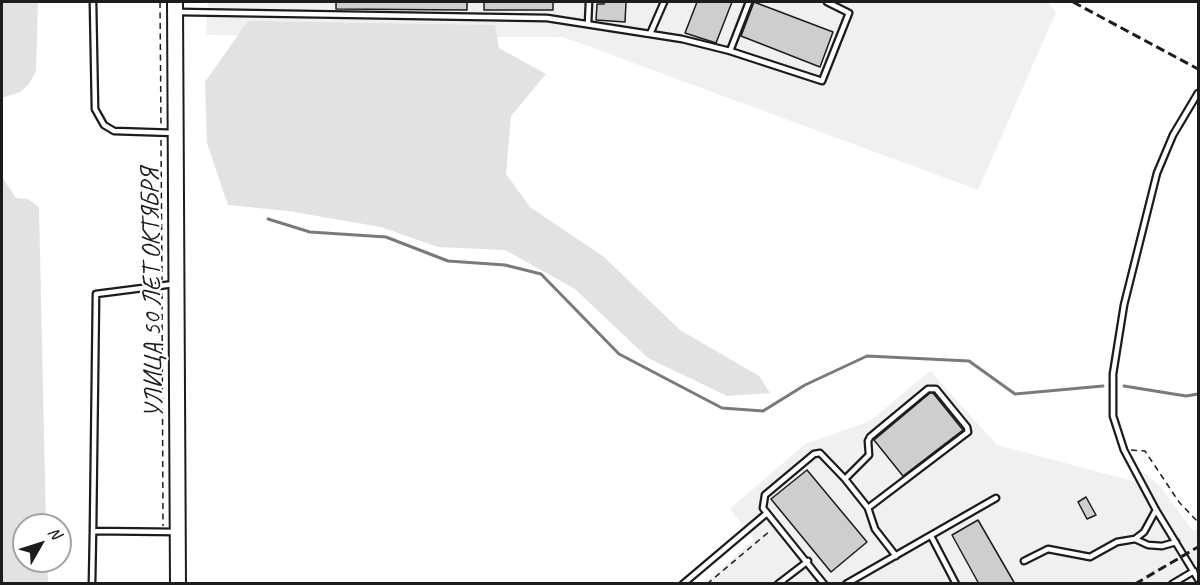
<!DOCTYPE html>
<html>
<head>
<meta charset="utf-8">
<style>
  body { margin:0 }
  #map { position:relative; width:1200px; height:585px; overflow:hidden; background:#fff; font-family:Caveat,sans-serif }
  canvas { display:block }
  .frame { position:absolute; inset:0; border:3px solid #1c1c1c; pointer-events:none }
  .north { position:absolute; left:12px; top:513px; width:60px; height:60px; box-sizing:border-box; background:#fff; border:2px solid #a4a4a4; border-radius:50%; rotate:51deg; font-size:16px; font-weight:700; line-height:24px; text-align:center; color:#1c1c1c }
  .north::after { content:''; display:block; margin:auto; width:21px; height:27px; background:#1c1c1c; clip-path:polygon(50% 0,100% 100%,50% 72%,0 100%) }
</style>
</head>
<body>
<div id="map">
<canvas width="1200" height="585"></canvas>
<div class="frame"></div>
<div class="north">N</div>
</div>
<script>
const g = document.querySelector('canvas').getContext('2d');
g.lineJoin = 'round';
function fill(path, color) {
  g.fillStyle = color;
  g.fill(path, 'evenodd');
}
function shape(rows) {
  const path = new Path2D();
  for (const r of rows) {
    path.moveTo(r[0], r[1]);
    for (let i = 2; i < r.length; i += 2) path.lineTo(r[i], r[i + 1]);
  }
  return path;
}
function trace(path, color, width, dash) {
  g.strokeStyle = color;
  g.lineWidth = width;
  g.lineCap = dash ? 'butt' : 'round';
  g.setLineDash(dash || []);
  g.stroke(path);
}
function drawText(font, color, halo, rows, align = 'center') {
  g.font = font + ' Caveat,sans-serif';
  g.lineWidth = 4.5;
  g.setLineDash([]);
  g.textBaseline = 'middle';
  g.strokeStyle = halo;
  g.fillStyle = color;
  for (const [text, x, y, turn = 0] of rows) {
    g.save();
    g.translate(x, y);
    g.rotate((+turn || 0) * Math.PI / 180);
    g.textAlign = isNaN(turn) ? turn : align;
    if (halo) g.strokeText(text, 0, 0);
    g.fillText(text, 0, 0);
    g.restore();
  }
}
const built = shape([
  [208,2,1048,2,1056,12,978,190,563,37,206,35],
  [930,371,997,445,1133,481,1145,473,1161,487,1192,530,1198,529,1198,583,702,584,754,540,730,509,805,444,870,421]
]);
const green = shape([
  [2,2,38,2,36,71,29,84,20,92,2,98],
  [248,21,495,25,499,48,546,74,511,116,506,174,530,207,604,257,680,330,759,376,770,393,727,396,648,358,575,289,505,250,438,247,381,227,288,211,228,205,207,143,205,82],
  [2,177,16,198,28,199,39,207,46,525,24,525,24,561,47,561,48,583,2,583]
]);
const stream = shape([
  [268,219,310,232,386,237,448,261,505,265,541,274,619,354,722,408,763,411,805,385,867,356,969,361,1015,394,1103,386],
  [1124,386,1186,396,1198,394]
]);
const building = shape([
  [336,2,467,2,467,10,336,9,336,2],
  [484,2,553,2,553,10,484,10,484,2],
  [605,2,626,2,625,22,596,20,597,4,604,4,605,2],
  [697,2,732,2,716,43,685,33,697,2],
  [754,2,833,32,820,67,741,36,754,2],
  [930,393,933,393,963,430,903,476,874,440,930,393],
  [807,470,867,542,831,572,771,499,807,470],
  [1086,497,1096,515,1087,519,1078,502,1086,497],
  [978,520,1015,584,979,584,952,535,978,520]
]);
const path = shape([
  [160,2,161,127],
  [161,140,162,280],
  [162,293,163,526],
  [1131,450,1145,451,1179,502,1198,522],
  [707,584,771,530]
]);
const lane = shape([
  [93,2,95,109,104,125,114,131,175,133],
  [178,12,547,18,682,39,730,51,822,81,849,13,827,2],
  [588,24,589,2],
  [650,34,664,2],
  [730,51,749,2],
  [1198,93,1173,135,1157,173,1124,305,1113,374,1113,416,1124,450,1156,510,1198,579],
  [174,284,96,294,93,531,177,532],
  [868,508,875,529,896,556],
  [931,536,956,584],
  [1135,539,1148,545,1162,546,1176,542],
  [1024,561,1048,549,1090,557,1117,542,1135,539,1144,532,1156,510],
  [92,584,93,531],
  [683,584,767,513],
  [778,584,808,561],
  [824,584,763,508,765,495,814,454,820,453,845,479,869,455,868,441,870,437,928,389,936,389,967,427,968,432,868,508,845,479],
  [846,584,996,498],
  [1172,584,1194,571]
]);
const secondary = shape([
  [175,2,178,584]
]);
const rail = shape([
  [1073,2,1198,69],
  [1135,584,1198,547]
]);
const streetNames = [
  ["УЛИЦА 50 ЛЕТ ОКТЯБРЯ",153,293,-91]
];
fill(built, '#f0f0f0');
fill(green, '#e2e2e2');
trace(stream, '#7a7a7a', 3);
fill(building, '#cecece');
trace(building, '#1c1c1c', 1.5);
trace(lane, '#1c1c1c', 9);
trace(secondary, '#1c1c1c', 18);
trace(path, '#1c1c1c', 1.5, [6, 4.5]);
trace(lane, '#fff', 4.5);
trace(secondary, '#fff', 14);
trace(rail, '#1c1c1c', 3, [9, 4.5]);
drawText('26px', '#1c1c1c', '#fff', streetNames);
</script>
</body>
</html>
